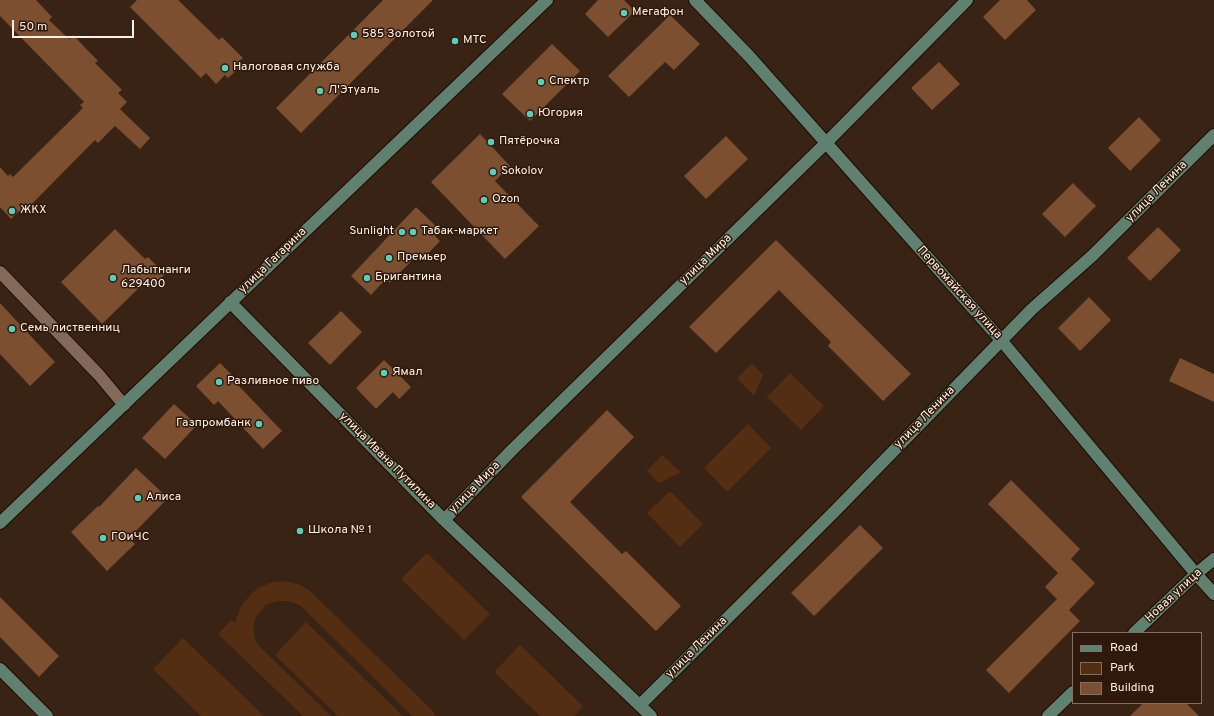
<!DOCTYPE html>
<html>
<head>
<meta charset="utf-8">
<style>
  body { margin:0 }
  #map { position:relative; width:1214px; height:716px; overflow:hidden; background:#382314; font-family:Overpass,sans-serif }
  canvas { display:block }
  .legend { position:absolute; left:1072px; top:632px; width:130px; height:72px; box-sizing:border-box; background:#2e190b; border:1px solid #826f63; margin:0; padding:5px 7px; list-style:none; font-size:12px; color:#fff0e7 }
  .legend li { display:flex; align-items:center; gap:8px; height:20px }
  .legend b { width:20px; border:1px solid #826f63 }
  .scale { position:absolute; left:12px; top:20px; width:122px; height:18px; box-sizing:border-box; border:2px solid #fff0e7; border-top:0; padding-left:5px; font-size:12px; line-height:14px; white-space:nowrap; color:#fff0e7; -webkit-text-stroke:3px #2e190b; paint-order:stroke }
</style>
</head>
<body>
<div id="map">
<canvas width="1214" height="716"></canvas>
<ul class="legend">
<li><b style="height:5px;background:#608070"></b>Road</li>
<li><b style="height:11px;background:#532e12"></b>Park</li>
<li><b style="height:11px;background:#7b4f30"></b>Building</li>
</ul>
<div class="scale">50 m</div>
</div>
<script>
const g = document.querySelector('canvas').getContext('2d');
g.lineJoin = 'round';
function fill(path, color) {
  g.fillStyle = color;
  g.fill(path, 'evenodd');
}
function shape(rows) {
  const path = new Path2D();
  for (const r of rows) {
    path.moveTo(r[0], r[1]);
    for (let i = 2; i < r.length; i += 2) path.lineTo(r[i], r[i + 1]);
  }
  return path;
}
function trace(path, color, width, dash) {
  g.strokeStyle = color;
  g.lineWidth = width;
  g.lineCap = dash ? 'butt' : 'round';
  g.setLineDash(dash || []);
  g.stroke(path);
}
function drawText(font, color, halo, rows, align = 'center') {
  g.font = font + ' Overpass,sans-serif';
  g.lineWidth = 3;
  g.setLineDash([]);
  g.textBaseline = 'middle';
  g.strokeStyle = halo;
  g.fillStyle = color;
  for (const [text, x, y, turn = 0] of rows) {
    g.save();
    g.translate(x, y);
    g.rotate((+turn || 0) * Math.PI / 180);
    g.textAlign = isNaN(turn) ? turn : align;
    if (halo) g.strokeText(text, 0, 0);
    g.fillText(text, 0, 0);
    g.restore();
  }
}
const green = shape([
  [752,363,763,375,754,396,737,378],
  [790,373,824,406,801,430,767,397],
  [748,424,771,448,727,492,704,468],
  [662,455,681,472,659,483,647,471],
  [670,491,703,524,680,547,647,513],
  [427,553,490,614,464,640,401,579],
  [280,581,290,582,300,585,309,590,433,711,436,716,412,716,301,606,289,601,277,601,266,605,257,615,253,626,255,639,257,644,331,716,303,716,218,634,231,620,235,623,241,606,252,593,260,587,270,583],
  [306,622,402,715,401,716,338,716,275,655],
  [183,638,263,715,262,716,201,716,153,669],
  [520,645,583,706,574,716,540,716,494,672]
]);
const building = shape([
  [0,0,36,0,52,17,49,20,69,39,73,35,98,61,95,63,122,90,118,93,127,102,120,109,150,138,140,149,115,126,98,143,95,140,22,214,19,211,11,219,0,207,0,167,8,176,10,174,13,177,83,108,80,105,84,102,0,16],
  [137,0,178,0,219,40,222,37,243,58,236,64,240,67,228,78,225,75,216,84,206,73,201,78,130,7],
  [383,0,433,0,301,133,276,108],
  [598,0,624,0,635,11,608,37,585,14],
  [1000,0,1027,0,1036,10,1005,40,983,17],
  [670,15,700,44,674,70,665,62,629,97,608,76],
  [552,44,580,71,530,121,502,94],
  [939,62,960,84,932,110,911,88],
  [1139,117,1161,140,1130,171,1108,148],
  [480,134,510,166,495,181,539,226,505,259,431,182],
  [726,136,748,159,706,199,684,176],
  [1073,183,1096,206,1065,237,1042,214],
  [416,207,440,230,435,236,440,241,422,260,417,255,390,283,386,279,371,295,351,276],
  [1158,227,1181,250,1150,281,1127,258],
  [115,229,145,259,148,257,165,274,151,288,145,282,102,324,61,282],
  [776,240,911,374,883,401,828,346,831,342,779,290,716,353,689,327],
  [1089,297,1111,320,1080,351,1058,328],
  [0,303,55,362,30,386,0,354],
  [341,311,362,332,330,365,308,343],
  [1180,358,1214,374,1214,402,1169,381],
  [384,360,411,387,399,399,393,392,376,409,356,388],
  [220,363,238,381,236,383,282,431,263,449,218,401,214,405,196,386],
  [174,404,197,425,165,459,142,438],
  [607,410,634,437,570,502,622,554,626,551,681,606,656,631,521,497],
  [136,468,168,498,129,538,135,544,107,571,71,532,98,506,99,507],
  [1011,480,1080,549,1071,559,1095,583,1069,610,1080,621,1009,693,986,670,1057,599,1045,587,1058,573,988,504],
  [860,525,883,548,814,616,791,593],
  [0,597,59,656,39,677,0,637],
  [1143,703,1186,703,1199,716,1130,716]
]);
const street = shape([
  [0,272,99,375,124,405]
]);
const secondary = shape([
  [695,0,749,56,1001,340,1196,574,1214,594],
  [230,302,444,520,651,716],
  [444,520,513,449,826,143,967,0],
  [0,523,547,0],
  [1134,633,1196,574,1214,559],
  [0,669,47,716],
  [640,705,834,512,1032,309,1092,256,1214,135],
  [1048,716,1073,692]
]);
const markers = [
  [624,13,4,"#5acebd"],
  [354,35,4,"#5acebd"],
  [455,41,4,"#5acebd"],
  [225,68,4,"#5acebd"],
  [541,82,4,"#5acebd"],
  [320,91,4,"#5acebd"],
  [530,114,4,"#5acebd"],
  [491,142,4,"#5acebd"],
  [493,172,4,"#5acebd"],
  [484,200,4,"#5acebd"],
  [12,211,4,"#5acebd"],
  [402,232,4,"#5acebd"],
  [413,232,4,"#5acebd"],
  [389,258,4,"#5acebd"],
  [113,278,4,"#5acebd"],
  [367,278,4,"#5acebd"],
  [12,329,4,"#5acebd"],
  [384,373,4,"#5acebd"],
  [219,382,4,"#5acebd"],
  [259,424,4,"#5acebd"],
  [138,498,4,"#5acebd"],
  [300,531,4,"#5acebd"],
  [103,538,4,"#5acebd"]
];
const poiNames = [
  ["Мегафон",632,13],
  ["585 Золотой",362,35],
  ["МТС",463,41],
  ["Налоговая служба",233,68],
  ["Спектр",549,82],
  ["Л'Этуаль",328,91],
  ["Югория",538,114],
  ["Пятёрочка",499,142],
  ["Sokolov",501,172],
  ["Ozon",492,200],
  ["ЖКХ",20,211],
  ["Sunlight",394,232,"right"],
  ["Табак-маркет",421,232],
  ["Премьер",397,258],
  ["Лабытнанги",121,271],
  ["629400",121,285],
  ["Бригантина",375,278],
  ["Семь лиственниц",20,329],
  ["Ямал",392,373],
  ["Разливное пиво",227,382],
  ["Газпромбанк",251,424,"right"],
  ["Алиса",146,498],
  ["Школа № 1",308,531],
  ["ГОиЧС",111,538]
];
const streetNames = [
  ["улица Ленина",1157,192,-45],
  ["улица Мира",706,260,-44],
  ["улица Гагарина",273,261,-44],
  ["Первомайская улица",959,293,48],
  ["улица Ленина",925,418,-46],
  ["улица Ивана Путилина",387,461,45],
  ["улица Мира",475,488,-46],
  ["Новая улица",1174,596,-43],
  ["улица Ленина",697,648,-45]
];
fill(green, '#532e12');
fill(building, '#7b4f30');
trace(street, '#1f0b01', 14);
trace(secondary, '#1f0b01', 14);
trace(street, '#826959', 12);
trace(secondary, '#608070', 12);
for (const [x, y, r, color] of markers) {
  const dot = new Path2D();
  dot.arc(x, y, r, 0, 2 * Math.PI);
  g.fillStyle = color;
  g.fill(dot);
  trace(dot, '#2e190b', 1.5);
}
drawText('12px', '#fff0e7', '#2e190b', poiNames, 'left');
drawText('12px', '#fff0e7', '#2e190b', streetNames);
</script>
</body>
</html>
